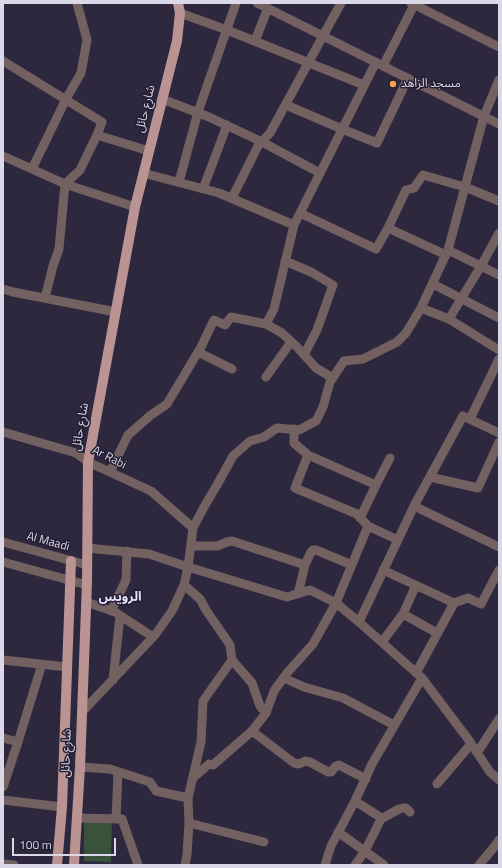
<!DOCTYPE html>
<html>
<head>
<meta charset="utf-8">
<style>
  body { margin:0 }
  #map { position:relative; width:502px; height:868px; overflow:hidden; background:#2d283d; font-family:"Titillium Web",sans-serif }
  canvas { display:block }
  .frame { position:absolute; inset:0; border:4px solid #dbd8e7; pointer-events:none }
  .scale { position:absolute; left:12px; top:838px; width:104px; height:18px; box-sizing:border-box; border:2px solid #dbd8e7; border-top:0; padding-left:5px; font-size:12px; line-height:14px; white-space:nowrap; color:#dbd8e7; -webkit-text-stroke:3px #231e33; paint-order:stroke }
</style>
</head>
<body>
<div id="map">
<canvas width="502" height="868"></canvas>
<div class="frame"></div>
<div class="scale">100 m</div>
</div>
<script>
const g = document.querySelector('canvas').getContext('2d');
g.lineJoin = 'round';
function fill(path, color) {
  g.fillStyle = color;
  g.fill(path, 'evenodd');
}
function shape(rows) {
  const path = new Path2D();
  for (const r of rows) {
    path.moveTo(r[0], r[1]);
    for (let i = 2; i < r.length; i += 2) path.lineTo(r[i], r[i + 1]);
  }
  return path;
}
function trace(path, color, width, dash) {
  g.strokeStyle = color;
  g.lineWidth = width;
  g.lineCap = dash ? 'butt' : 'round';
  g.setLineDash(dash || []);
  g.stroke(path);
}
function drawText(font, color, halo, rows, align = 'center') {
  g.font = font + ' "Titillium Web","Noto Sans Arabic",sans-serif';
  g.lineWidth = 3;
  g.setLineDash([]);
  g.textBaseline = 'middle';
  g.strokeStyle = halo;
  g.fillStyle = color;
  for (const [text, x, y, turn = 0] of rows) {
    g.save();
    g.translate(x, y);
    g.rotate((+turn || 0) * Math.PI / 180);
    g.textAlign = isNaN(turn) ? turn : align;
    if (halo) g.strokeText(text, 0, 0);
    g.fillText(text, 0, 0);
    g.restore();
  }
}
const green = shape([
  [84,821,112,821,111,862,84,861]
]);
const minor = shape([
  [257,3,499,124],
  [411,3,499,47],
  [180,13,227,30,364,85],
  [255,41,268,8],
  [3,61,102,122,97,135,80,170,65,184,59,249,53,266,45,298],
  [383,66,414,5],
  [162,99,209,117,262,142,320,173],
  [286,105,342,129,377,143,408,78],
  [97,135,149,151],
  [3,156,65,184,135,207],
  [32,169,66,99,81,73,87,40,77,3],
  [143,173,219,193,294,225],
  [179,182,198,112,236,3],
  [203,189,227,125],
  [232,198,258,146,270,133,341,3],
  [300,213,376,249,388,228,406,190,414,188,423,175,465,187,499,201],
  [388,228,446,255],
  [448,250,499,275],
  [285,261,311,272,333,285,317,330,304,355],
  [433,284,499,318],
  [3,289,13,292,116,312],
  [421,308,449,319,499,350],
  [449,319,481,266,499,233],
  [266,324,274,309,294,225,376,62],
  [198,352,232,369],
  [266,377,291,342],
  [470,419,499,359],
  [294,429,294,443,308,455,376,485],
  [3,432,76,453,88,462,151,491,193,528],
  [308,455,295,488,357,514,368,526],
  [110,472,128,435,151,415,167,404,201,347,214,320,225,325,231,317,266,324,282,333,296,346,316,368,333,378],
  [430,477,478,488,499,442],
  [414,506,463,416,499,433],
  [360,518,376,485,390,458],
  [3,542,87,565],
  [191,546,217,546,227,542,232,541,305,565,298,594],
  [87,548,149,554,188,567,287,597,310,590,336,603,359,622,422,678,468,739,490,772,499,780],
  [3,562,87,585],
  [305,565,311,552,313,550,316,550,352,565],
  [383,570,454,603],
  [184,585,200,599,206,610,230,645,232,660,252,683,260,706,266,713],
  [86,602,115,612,153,637],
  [111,611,126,580,127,551],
  [403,614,437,633],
  [359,622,414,506,499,547],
  [382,642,403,614,416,585],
  [3,660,67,667],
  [416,673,454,603,468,598,481,604,499,570],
  [284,678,304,687,343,698,394,725],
  [113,680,120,616],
  [82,712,155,635,172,611,184,585,188,567,193,528,204,507,217,485,233,456,250,441,264,437,277,428,299,430,316,421,323,407,330,382,344,361,363,359,397,342,406,333,421,308,448,250,484,116,499,80],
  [252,731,294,763,299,764,305,761,310,762,328,772,331,772,336,766,339,765,366,779],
  [3,738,18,742],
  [477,753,499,719],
  [80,767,110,769,150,782,156,791,188,798],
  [192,779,209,764,213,765,252,731,266,713,274,691,287,673,313,644,336,603,368,526,398,540],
  [437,784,471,744],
  [3,787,18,742,42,664],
  [3,800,62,807],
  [355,801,380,817,381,819],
  [77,818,122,819,138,865],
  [116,819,118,772],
  [189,823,264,842],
  [338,832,384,865],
  [3,864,14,865],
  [185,865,187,855,189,823,188,798,201,742,203,701,232,660],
  [325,865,331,846,355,801,372,764,422,678],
  [355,865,365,851,381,819,399,809,403,808,406,808,410,812],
  [479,865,495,846,499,840]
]);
const major = shape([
  [57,865,62,807,71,561],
  [74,865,80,767,87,582,88,462,135,207,177,41,180,13,178,3]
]);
const markers = [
  [393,84,4,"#f7a149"]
];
const poiNames = [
  ["مسجد الزاهد",401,84]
];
const streetNames = [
  ["شارع حائل",146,109,-76],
  ["شارع حائل",81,427,-80],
  ["Ar Rabi",109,458,27],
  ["Al Maadi",48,542,15],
  ["شارع حائل",67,753,-88]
];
const neighbourhoodNames = [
  ["الرويس",120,598]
];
fill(green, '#3a523b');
trace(minor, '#736060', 9);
trace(major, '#b99493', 10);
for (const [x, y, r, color] of markers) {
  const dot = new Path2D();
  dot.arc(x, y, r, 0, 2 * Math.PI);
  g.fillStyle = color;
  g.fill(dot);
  trace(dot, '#231e33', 1.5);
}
drawText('12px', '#dbd8e7', '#231e33', poiNames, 'left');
drawText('12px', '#dbd8e7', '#231e33', streetNames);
drawText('bold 13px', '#e3ddfa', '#231e33', neighbourhoodNames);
</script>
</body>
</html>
